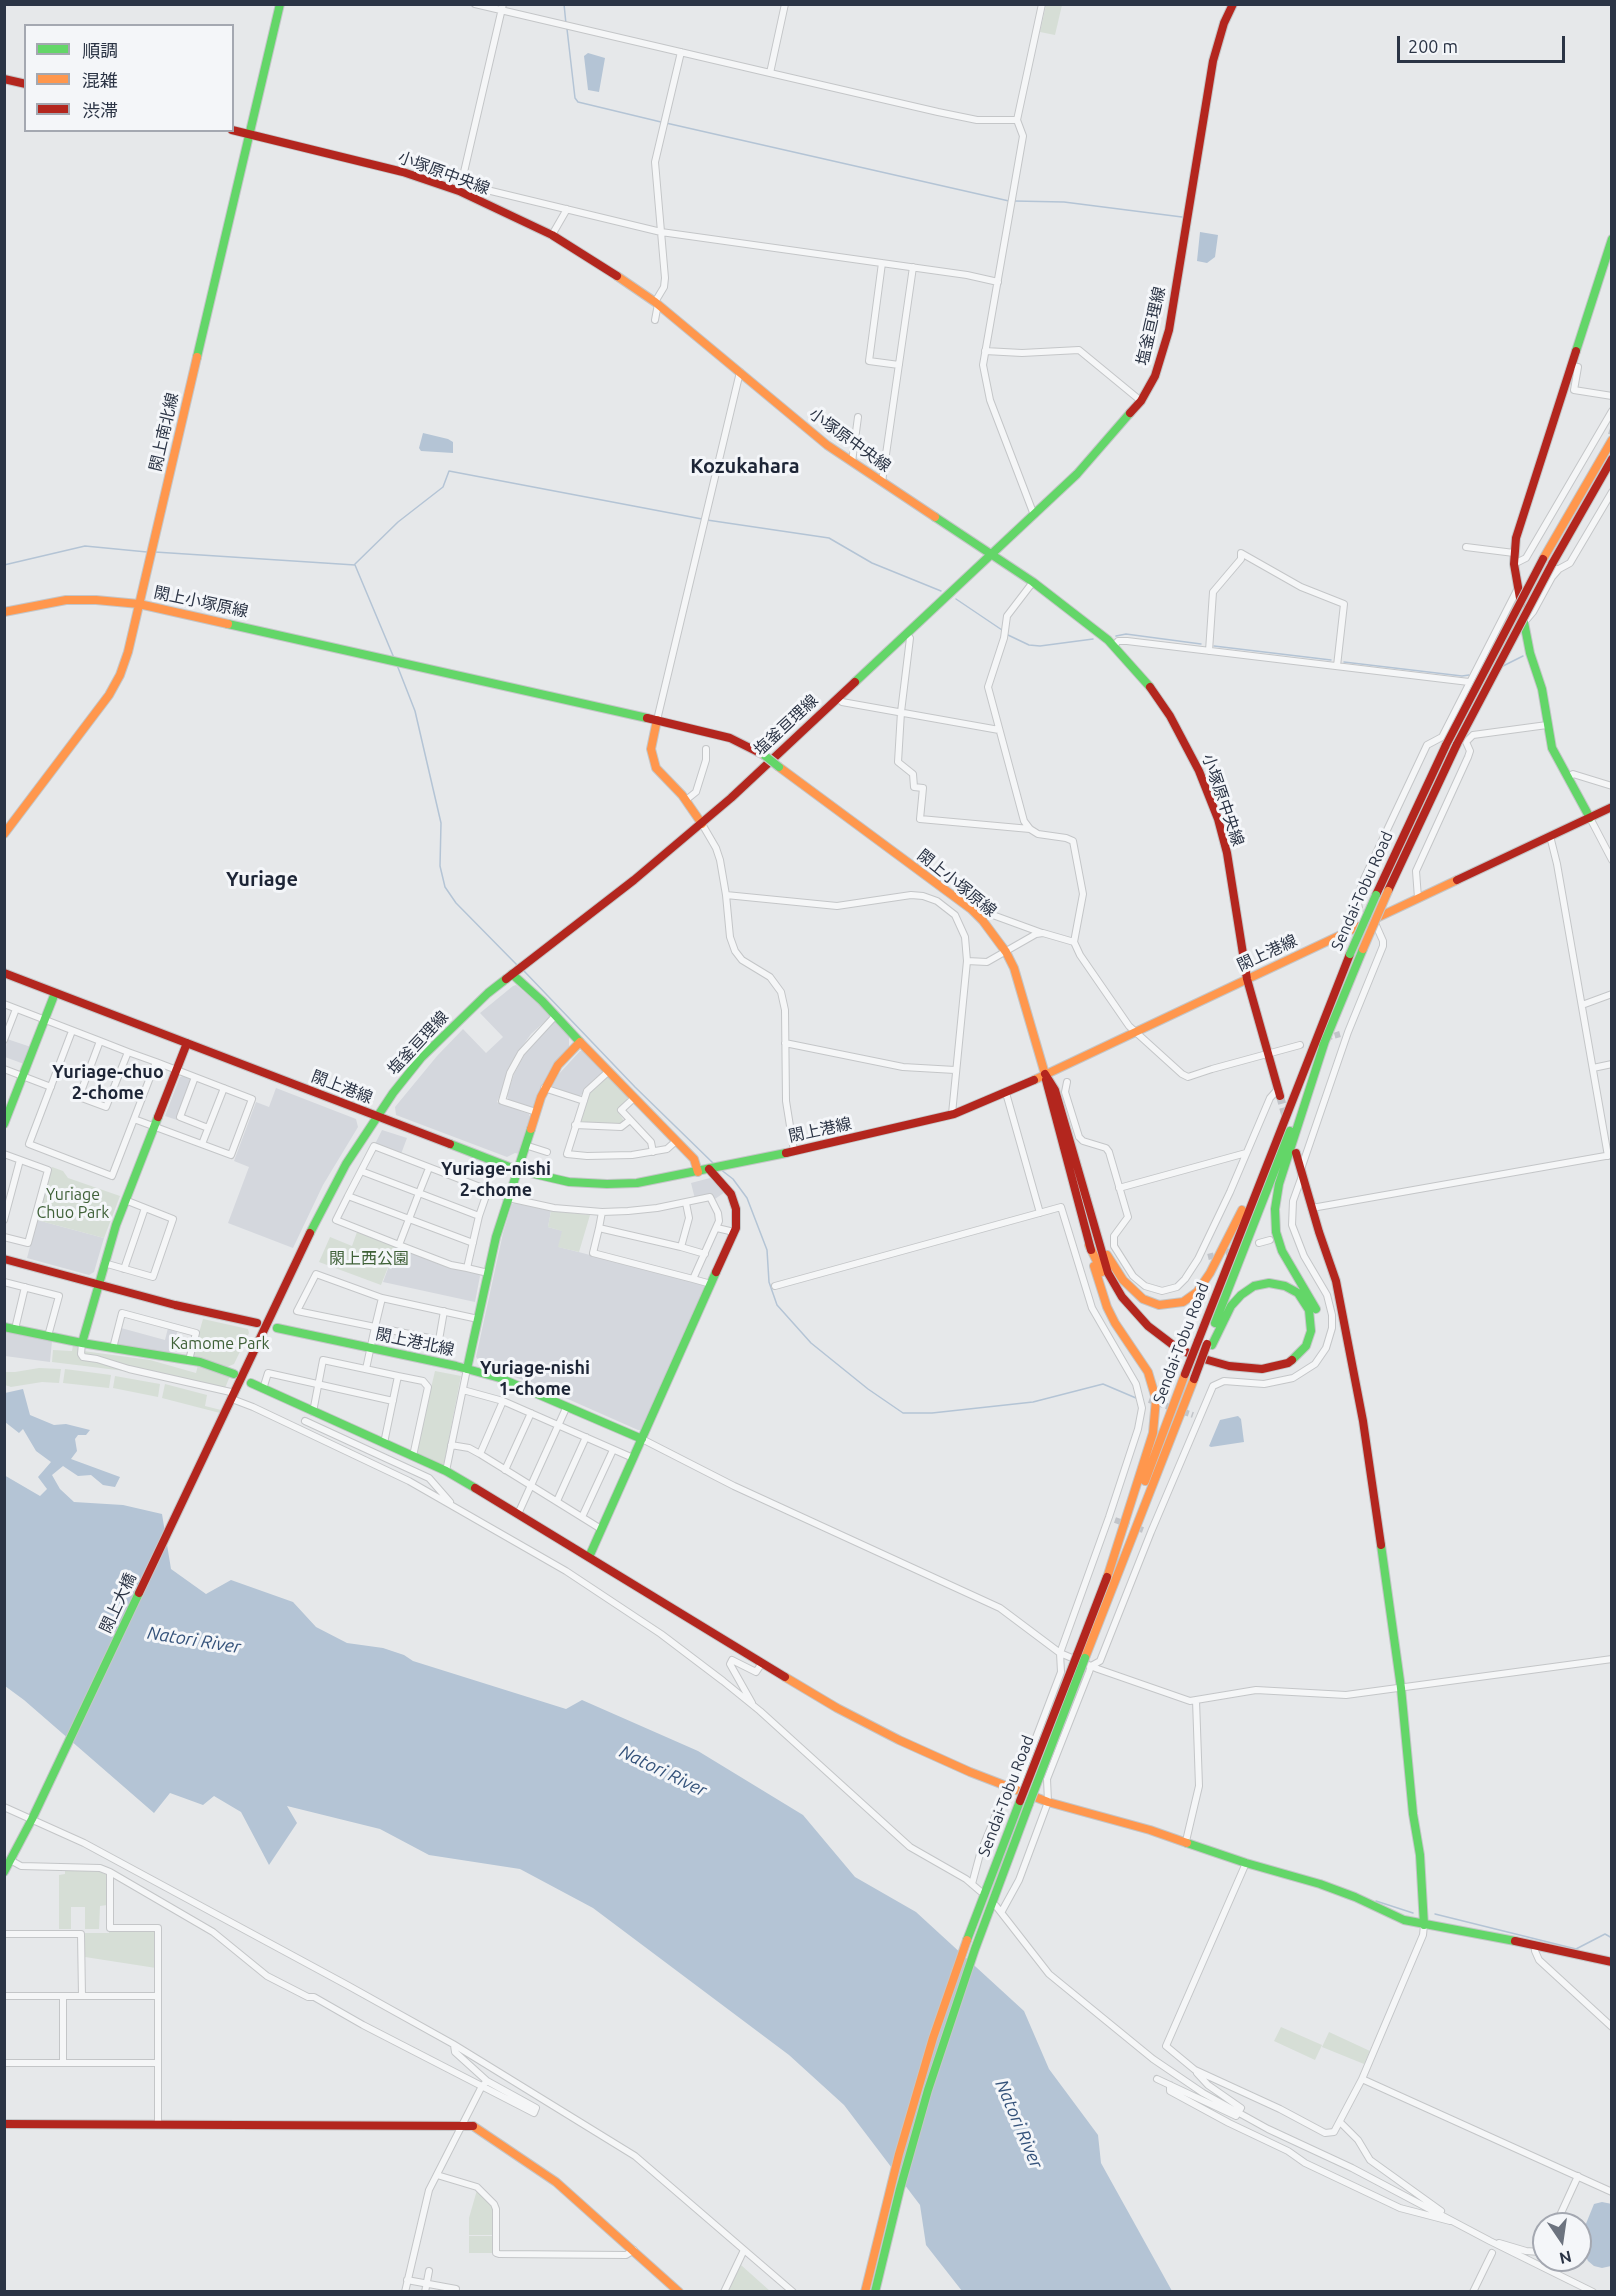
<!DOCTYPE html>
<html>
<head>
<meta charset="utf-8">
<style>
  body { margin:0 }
  #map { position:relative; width:1616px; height:2296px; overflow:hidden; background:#e6e8ea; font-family:Ubuntu,"Noto Sans JP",sans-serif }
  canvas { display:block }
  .frame { position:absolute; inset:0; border:6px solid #2b3445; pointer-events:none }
  .legend { position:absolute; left:24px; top:24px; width:210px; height:108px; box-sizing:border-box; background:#f4f6f9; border:2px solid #a4a8b1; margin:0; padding:8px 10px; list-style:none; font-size:18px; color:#2b3445 }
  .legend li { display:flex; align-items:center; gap:12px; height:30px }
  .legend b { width:30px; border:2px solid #a4a8b1 }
  .north { position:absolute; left:1532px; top:2212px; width:60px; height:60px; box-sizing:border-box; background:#f4f6f9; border:2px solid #a4a8b1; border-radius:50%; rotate:167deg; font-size:16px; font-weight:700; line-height:24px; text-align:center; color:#2b3445 }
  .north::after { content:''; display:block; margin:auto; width:21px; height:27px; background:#6c737f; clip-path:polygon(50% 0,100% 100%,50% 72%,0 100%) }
  .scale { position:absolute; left:1397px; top:36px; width:168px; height:27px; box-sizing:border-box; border:3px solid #2b3445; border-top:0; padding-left:8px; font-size:18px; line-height:21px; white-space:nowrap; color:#2b3445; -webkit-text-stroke:4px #f4f6f9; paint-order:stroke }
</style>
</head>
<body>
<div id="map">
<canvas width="1616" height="2296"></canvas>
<div class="frame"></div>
<ul class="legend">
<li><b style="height:8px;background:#63d668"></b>順調</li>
<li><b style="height:8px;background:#ff974d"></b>混雑</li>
<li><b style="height:8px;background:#b3261e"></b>渋滞</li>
</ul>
<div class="north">N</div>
<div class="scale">200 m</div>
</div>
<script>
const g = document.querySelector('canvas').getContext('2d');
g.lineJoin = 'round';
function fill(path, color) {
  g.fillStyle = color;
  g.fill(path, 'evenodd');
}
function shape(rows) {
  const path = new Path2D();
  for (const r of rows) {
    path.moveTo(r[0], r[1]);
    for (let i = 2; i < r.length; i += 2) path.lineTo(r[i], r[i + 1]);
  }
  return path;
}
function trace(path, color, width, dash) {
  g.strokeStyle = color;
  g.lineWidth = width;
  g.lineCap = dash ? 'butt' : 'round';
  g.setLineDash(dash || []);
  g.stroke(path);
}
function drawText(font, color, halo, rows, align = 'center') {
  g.font = font + ' Ubuntu,"Noto Sans JP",sans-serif';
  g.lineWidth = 6;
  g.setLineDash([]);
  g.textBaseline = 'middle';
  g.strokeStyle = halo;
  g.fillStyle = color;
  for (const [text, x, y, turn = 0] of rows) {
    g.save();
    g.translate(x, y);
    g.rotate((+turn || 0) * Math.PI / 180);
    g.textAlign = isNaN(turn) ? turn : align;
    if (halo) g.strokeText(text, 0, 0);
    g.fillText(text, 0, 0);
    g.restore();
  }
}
const built = shape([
  [516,985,549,1013,549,1018,531,1034,518,1052,497,1102,529,1114,530,1117,519,1154,515,1153,507,1157,396,1115,395,1107,437,1056,463,1029,486,1053,503,1037,480,1013,513,986],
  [554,1022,558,1022,569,1036,569,1049,552,1067,542,1086,535,1106,532,1108,509,1101,507,1096,514,1074,524,1055,539,1036],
  [7,1039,31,1047,24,1064,5,1057],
  [580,1051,584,1051,602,1069,602,1074,579,1097,554,1089,552,1086,557,1076],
  [183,1076,190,1078,191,1082,177,1120,165,1116,180,1077],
  [276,1088,356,1119,358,1127,323,1185,293,1248,228,1223,249,1167,234,1161,256,1102,269,1107],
  [382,1130,407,1138,401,1154,375,1144],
  [710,1178,725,1192,715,1199,711,1195,695,1199,691,1183],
  [515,1203,551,1211,548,1227,563,1231,559,1247,703,1284,705,1289,642,1430,638,1430,534,1384,484,1366,476,1357,503,1233,512,1204],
  [37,1220,104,1238,94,1272,89,1275,27,1258],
  [396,1247,449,1268,478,1273,480,1276,475,1302,383,1282],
  [121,1328,165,1340,168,1328,178,1330,170,1354,119,1346,116,1341],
  [4,1330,52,1341,50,1362,5,1356]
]);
const green = shape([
  [1046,5,1062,5,1055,35,1040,32],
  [605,1077,609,1078,627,1096,627,1100,617,1110,624,1121,618,1125,584,1124,580,1120,590,1092],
  [52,1167,63,1171,68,1178,120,1196,104,1238,37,1220],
  [551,1211,590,1215,579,1252,558,1247,562,1231,548,1227],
  [357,1232,396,1247,381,1285,319,1262,330,1237,352,1246],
  [203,1319,248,1329,249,1333,234,1364,227,1367,196,1358,193,1354],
  [73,1345,77,1346,79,1352,98,1361,168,1379,125,1371,52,1362,53,1350,72,1351],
  [83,1351,150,1360,196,1373,198,1365,230,1376,225,1388,84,1355],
  [39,1368,61,1369,59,1383,42,1382,11,1387,5,1385,5,1372,15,1372],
  [65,1369,111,1375,109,1388,63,1383],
  [435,1371,461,1376,444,1463,441,1465,418,1455,416,1451],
  [115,1376,160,1384,158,1397,113,1388],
  [165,1384,207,1395,205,1406,221,1410,220,1413,162,1398],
  [96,1870,107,1875,107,1905,100,1906,99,1929,85,1929,85,1907,71,1907,71,1929,59,1929,59,1875,65,1874,65,1871],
  [109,1931,156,1931,156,1968,85,1957,85,1933,109,1933],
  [1281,2027,1322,2045,1315,2060,1274,2041],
  [1329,2032,1370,2051,1364,2064,1322,2047],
  [477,2190,494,2207,494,2235,469,2235,469,2218],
  [469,2236,494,2236,495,2253,469,2253],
  [741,2265,770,2291,728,2291]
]);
const water = shape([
  [588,53,605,58,599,92,588,90,584,56],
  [1200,232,1218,235,1215,257,1207,263,1197,261],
  [423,433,448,439,453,442,453,453,421,451,419,448],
  [23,1389,30,1415,54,1425,66,1424,90,1430,86,1435,78,1435,75,1439,77,1451,71,1459,120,1477,115,1487,103,1485,91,1475,78,1476,63,1466,52,1475,60,1489,74,1502,123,1505,162,1514,171,1569,206,1594,231,1580,293,1602,316,1627,347,1643,383,1648,404,1655,413,1661,566,1709,582,1700,698,1751,803,1815,855,1877,916,1912,1024,2011,1049,2069,1098,2135,1101,2163,1172,2291,962,2291,926,2245,920,2205,844,2105,789,2055,593,1908,520,1869,429,1855,380,1829,287,1806,297,1823,269,1865,241,1812,214,1796,203,1805,170,1793,154,1813,24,1700,5,1686,4,1475,40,1496,47,1489,38,1477,51,1462,36,1451,23,1429,19,1433,5,1422,5,1393],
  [1238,1416,1241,1419,1244,1442,1211,1447,1209,1446,1220,1420],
  [1602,2202,1612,2204,1611,2266,1602,2268,1594,2266,1588,2261,1580,2244,1581,2236,1594,2204]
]);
const stream = shape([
  [564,4,566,24],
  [567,29,575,98,578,102,661,122],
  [666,123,1009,201],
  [1014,201,1064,202,1182,217],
  [707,520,829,538,872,563,941,591],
  [155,552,355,565,394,658],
  [355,564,398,522,443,487,449,471,702,519],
  [4,565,85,546,147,552],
  [956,599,1002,630],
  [1008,635,1029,645,1040,646,1093,639],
  [1116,636,1126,634,1201,644],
  [1214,646,1331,660],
  [1344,662,1462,676,1469,675],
  [397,665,415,711,441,823,440,866,445,887,456,903,518,966],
  [1503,666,1523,656],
  [524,971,635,1087,714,1164],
  [720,1169,733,1179,747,1198,767,1250,769,1282,777,1305,811,1343,868,1389,903,1413,932,1413,1033,1402,1103,1384,1136,1398],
  [1376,1901,1413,1913],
  [1435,1914,1576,1949,1605,1934,1612,1938]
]);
const streetTunnel = shape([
  [1609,431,1612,432],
  [1326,1038,1340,1034],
  [1208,1257,1235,1250],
  [1149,1400,1193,1415],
  [1115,1520,1143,1530]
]);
const secondaryTunnel = shape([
  [1280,1096,1286,1118]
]);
const street = shape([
  [475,4,770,73],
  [785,4,770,73,938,112,977,120,1017,120],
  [462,184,661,232,967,275,998,282],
  [461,185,503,4],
  [552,235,567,209],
  [882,263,869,361,899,365],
  [655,302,664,287,665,278,655,162,681,52],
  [655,320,658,304],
  [985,351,1022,353,1079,350,1141,401],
  [1571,366,1578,367,1574,390,1612,396],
  [852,462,858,417],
  [882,482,913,267],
  [1034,515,990,400,983,365,1023,136,1017,120,1042,4],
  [1466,547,1514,553],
  [1514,564,1526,558,1612,411],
  [1550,569,1559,569,1570,563,1612,492],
  [1033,582,1007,616,1004,638,988,687,1024,821,1030,829,1038,834,1066,838,1073,841,1083,894,1074,942],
  [1527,619,1533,612,1552,577,1559,569],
  [906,634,910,638,901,712,898,762,913,774,914,787,923,788,920,819,1030,829],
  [1114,646,1118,641,1127,641,1469,682],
  [1209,651,1213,592,1241,559,1241,553,1301,587,1344,604,1337,666],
  [838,697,842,702,999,730],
  [657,720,740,372],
  [1569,777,1573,774,1612,786],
  [686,800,696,792,706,760,706,749],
  [1590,818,1612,860],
  [702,824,716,848,720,860,726,895,837,906,911,895,923,896,937,901,955,915,965,937,967,961,952,1114],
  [1550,836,1557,864,1608,1156],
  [726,895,730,937,735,951,742,960,770,977,781,992,785,1010,786,1101,794,1151],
  [1418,898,1416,871,1468,757,1470,751,1466,742,1473,735,1547,725],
  [990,914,1042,933],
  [1362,924,1357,898,1363,881,1427,745,1442,737,1518,588],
  [967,961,987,962,1036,934,1043,933,1074,942,1080,955,1129,1026,1182,1074,1188,1077,1212,1069,1300,1045],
  [4,1004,100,1041,79,1097,106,1107,128,1052,156,1062,112,1176,29,1144,72,1031],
  [1582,1005,1612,994],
  [4,1040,16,1009],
  [100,1041,128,1052],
  [785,1043,903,1067,955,1070],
  [1593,1068,1612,1064],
  [4,1069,51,1087],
  [609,1071,587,1091,567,1154,587,1156,632,1155,667,1149,676,1141],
  [195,1077,180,1117,208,1128],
  [1067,1082,1065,1092,1079,1137,1083,1141,1106,1148,1109,1152,1128,1217,1114,1236,1114,1246,1133,1276,1145,1286,1162,1291,1177,1287,1185,1279,1198,1259,1230,1192,1270,1098,1278,1089],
  [544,1088,584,1101],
  [1006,1093,1040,1213],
  [634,1098,621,1110,651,1142,653,1152],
  [536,1112,502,1101,510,1073,521,1053,556,1015],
  [134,1119,231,1155,252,1099,156,1062],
  [575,1125,621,1127,630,1120],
  [202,1144,224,1088],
  [525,1145,547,1152],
  [4,1154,48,1170,28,1243,4,1237],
  [429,1168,419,1193,361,1171,374,1146,488,1190,513,1199,554,1208,602,1212,628,1211,657,1208,710,1197,718,1213,719,1221,693,1279,711,1284],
  [1301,1169,1348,1032,1383,946,1383,941,1375,923],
  [361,1171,348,1196,473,1243],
  [1119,1188,1246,1153],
  [348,1196,336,1220,399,1245],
  [686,1203,689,1218,681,1247,705,1254],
  [1312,1208,1611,1155],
  [602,1212,599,1228,681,1247],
  [479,1216,488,1190],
  [4,1220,20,1160],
  [599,1228,593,1253,693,1279],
  [717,1228,734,1232],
  [1259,1243,1270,1240],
  [104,1263,153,1277,173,1219,125,1200],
  [467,1268,451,1265,399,1245,419,1193,479,1216,467,1268,488,1273],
  [124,1269,145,1208],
  [4,1282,59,1296,48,1336],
  [775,1286,1061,1207,1092,1308,1136,1384,1142,1408,1138,1429,1109,1517,1060,1653,1061,1672,1016,1790],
  [444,1311,439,1340,375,1327,382,1298,478,1319],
  [15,1329,25,1287],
  [82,1343,81,1354,83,1357,97,1359,129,1369,235,1393],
  [113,1348,122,1313,196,1333,189,1360],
  [366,1369,375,1327,297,1311,316,1274,382,1298],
  [263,1389,268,1373,393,1401],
  [463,1390,503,1401,633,1458],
  [232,1399,253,1407,409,1481,566,1571,661,1634,723,1681,760,1711,910,1847,966,1879,980,1891],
  [313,1412,323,1360,398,1376],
  [305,1421,429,1478,450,1502],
  [642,1439,734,1486,1000,1608,1060,1653,1098,1669,1190,1701,1256,1690,1346,1695,1612,1659],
  [384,1443,398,1376,423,1381,428,1387,413,1456],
  [451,1445,469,1448,480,1454,601,1529],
  [480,1454,503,1401],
  [505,1470,531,1413],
  [446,1471,467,1369],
  [557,1501,586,1437],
  [518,1514,567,1406],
  [582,1517,613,1450],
  [752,1703,730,1664,732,1660,756,1672,762,1663],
  [4,1807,84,1843,347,1985,453,2044,635,2156,793,2292],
  [1186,1841,1199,1786,1196,1700],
  [12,1861,21,1866,100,1868,110,1872,110,1928,158,1928,158,2124],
  [1246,1863,1166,2046,1195,2070,1280,2109,1325,2133,1334,2132,1362,2079,1423,1935,1424,1925],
  [110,1872,213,1932,267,1976,308,1997,314,1997,363,2025,534,2113,536,2108,487,2081],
  [972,1884,980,1854,1007,1787],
  [996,1906,1049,1974,1153,2059,1203,2093,1268,2129,1352,2168,1490,2241,1593,2292],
  [1002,1911,1019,1880,1048,1802,1047,1779,1089,1672,1091,1666,1100,1661,1151,1532,1213,1386,1224,1381,1264,1384,1293,1378,1315,1364,1326,1348,1332,1328,1332,1315,1327,1295,1304,1256,1292,1225,1293,1201,1302,1176],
  [4,1934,81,1934,82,1996],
  [1536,1945,1535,1951,1539,1960,1612,2027],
  [4,1996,158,1996],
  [63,1996,63,2063],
  [4,2063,158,2063],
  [1157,2079,1236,2116,1241,2108,1208,2085,1197,2073],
  [1362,2079,1612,2192],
  [1170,2085,1170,2091,1229,2123,1288,2151,1305,2163,1400,2208,1450,2221],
  [1340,2122,1358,2140,1370,2160,1441,2211],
  [437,2175,477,2187,494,2204,496,2209,496,2253,499,2254,626,2255,634,2250],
  [1556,2224,1578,2176],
  [1499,2243,1526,2251,1540,2252,1544,2249],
  [407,2280,456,2289],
  [405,2292,429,2190,482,2086,487,2081,455,2052,454,2045],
  [425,2292,429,2271],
  [724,2292,744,2250],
  [1473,2292,1492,2253]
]);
const fast = shape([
  [1576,351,1612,239],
  [197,357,280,4],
  [935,517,1033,582,1108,640,1150,687],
  [1523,617,1530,653,1542,689,1552,748,1590,818],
  [228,624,647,718],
  [855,682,1077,474,1130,413],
  [512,974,542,1001,580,1042],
  [1323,1046,1363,949],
  [4,1124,55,993],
  [450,1144,517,1170,569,1182,607,1184,637,1183,786,1153],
  [310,1233,346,1164,393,1093,421,1058,488,993,506,979],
  [1316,1309,1282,1251,1276,1232,1275,1209,1279,1184,1325,1041],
  [1215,1323,1290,1131],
  [4,1327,82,1343,200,1362,234,1374],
  [277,1328,456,1366,500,1378,642,1439],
  [82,1343,116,1225,158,1117],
  [1212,1345,1231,1306,1241,1295,1254,1286,1269,1283,1285,1286,1298,1293,1309,1310,1311,1331,1306,1346,1292,1360],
  [467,1369,496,1237,531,1129],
  [251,1383,446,1471,475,1488],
  [1381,1545,1401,1688,1413,1814,1420,1855,1424,1925],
  [589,1557,716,1272],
  [1187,1843,1246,1863,1320,1884,1355,1897,1404,1920,1515,1941],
  [4,1872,32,1819,139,1593],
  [967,1940,1020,1801],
  [875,2292,900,2189,928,2090,975,1949,1029,1804]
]);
const slow = shape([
  [617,276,655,302,827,445,935,517],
  [1543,559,1612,440],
  [4,612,66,600,96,600,139,604,228,624],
  [657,720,651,749,656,768,682,795,702,824],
  [779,767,971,909,983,921,1006,952,1014,968,1045,1074],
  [4,834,109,695,120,675,128,652,197,357],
  [1034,1080,1457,880],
  [531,1129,541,1097,558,1065,580,1042,694,1159,698,1172],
  [1089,1245,1102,1272],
  [1107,1255,1123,1280,1143,1299,1159,1305,1183,1302,1197,1292,1210,1273,1242,1210],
  [1094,1266,1107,1307,1115,1323,1148,1372,1156,1399,1153,1433,1106,1581],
  [1145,1481,1185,1374],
  [1085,1658,1194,1379],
  [785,1677,837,1708,899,1740,970,1772,1048,1802,1150,1830,1187,1843],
  [473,2126,556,2182,679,2292],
  [865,2292,899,2154,933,2038,967,1940]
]);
const jam = shape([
  [4,79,26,84],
  [232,130,403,172,459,191,552,235,617,276],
  [1130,413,1141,401,1155,376,1169,330,1213,61,1224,23,1233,4],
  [1552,564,1612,459],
  [1521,604,1514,564,1516,538,1576,351],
  [1150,687,1170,716,1199,771,1218,819,1227,853,1247,979,1280,1096],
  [647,718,730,738,764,755],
  [1457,880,1612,807],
  [1388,891,1457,744],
  [1376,895,1446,745],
  [4,973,450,1144],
  [506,979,634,880,731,798,855,682],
  [1045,1074,1055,1090,1108,1273,1122,1297,1148,1326,1177,1348,1197,1357,1229,1366,1262,1369,1288,1363,1292,1360],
  [1046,1080,1091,1250],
  [158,1117,187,1043],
  [786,1153,954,1114,1034,1080],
  [1296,1153,1319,1232,1336,1281,1363,1421,1381,1545],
  [709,1169,731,1194,736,1209,736,1228,716,1272],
  [4,1259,175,1305,257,1323],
  [1198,1341,1350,954],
  [475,1488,785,1677],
  [139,1593,310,1233],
  [1077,1655,1107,1577],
  [1515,1941,1612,1962],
  [4,2124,473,2126]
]);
const fastBridge = shape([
  [764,755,779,767],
  [1350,954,1376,895],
  [1029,1804,1085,1658]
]);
const slowBridge = shape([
  [1363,949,1388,891]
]);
const jamBridge = shape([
  [1457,744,1552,564],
  [1446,745,1543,559],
  [1185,1374,1198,1341],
  [1194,1379,1207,1344],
  [1020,1801,1077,1655]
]);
const streetNames = [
  ["小塚原中央線",444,173,20],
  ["塩釜亘理線",1151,326,-77],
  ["閖上南北線",164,432,-77],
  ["小塚原中央線",850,440,36],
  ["閖上小塚原線",201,602,12],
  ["塩釜亘理線",786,725,-43],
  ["小塚原中央線",1223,800,71],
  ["閖上小塚原線",957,883,39],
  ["Sendai-Tobu Road",1362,891,-66],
  ["閖上港線",1267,953,-25],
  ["塩釜亘理線",418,1043,-47],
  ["閖上港線",342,1087,21],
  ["閖上港線",820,1130,-12],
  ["閖上港北線",415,1342,12],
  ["Sendai-Tobu Road",1181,1343,-69],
  ["閖上大橋",118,1603,-65],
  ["Sendai-Tobu Road",1006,1796,-69]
];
const parkNames = [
  ["Yuriage",73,1195],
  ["Chuo Park",73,1213],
  ["閖上西公園",369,1259],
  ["Kamome Park",220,1344]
];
const neighbourhoodNames = [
  ["Yuriage-chuo",108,1072],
  ["2-chome",108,1093],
  ["Yuriage-nishi",496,1169],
  ["2-chome",496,1190],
  ["Yuriage-nishi",535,1368],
  ["1-chome",535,1389]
];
const waterNames = [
  ["Natori River",194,1640,9],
  ["Natori River",663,1771,26],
  ["Natori River",1019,2124,67]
];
const quarterNames = [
  ["Kozukahara",745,466],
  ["Yuriage",262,879]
];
fill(built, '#d4d7dd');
fill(green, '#d6ded6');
fill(water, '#b4c4d5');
trace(stream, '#b4c4d5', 1.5);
trace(streetTunnel, '#c1c4c9', 6, [6, 3]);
trace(secondaryTunnel, '#c1c4c9', 8, [8, 4]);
trace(street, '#c4c6c8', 8);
trace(fast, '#c4c6c8', 10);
trace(slow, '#c4c6c8', 10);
trace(jam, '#c4c6c8', 10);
trace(street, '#f5f6f7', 6);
trace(fast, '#63d668', 8);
trace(slow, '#ff974d', 8);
trace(jam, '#b3261e', 8);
trace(fastBridge, '#c4c6c8', 10, []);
trace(slowBridge, '#c4c6c8', 10, []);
trace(jamBridge, '#c4c6c8', 10, []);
trace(fastBridge, '#63d668', 8);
trace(slowBridge, '#ff974d', 8);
trace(jamBridge, '#b3261e', 8);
drawText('16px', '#2b3445', '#f4f6f9', streetNames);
drawText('16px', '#3f6138', '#f4f6f9', parkNames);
drawText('bold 18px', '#1d2536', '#f4f6f9', neighbourhoodNames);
drawText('italic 18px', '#34527a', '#f4f6f9', waterNames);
drawText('bold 20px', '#1d2536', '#f4f6f9', quarterNames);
</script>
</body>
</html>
